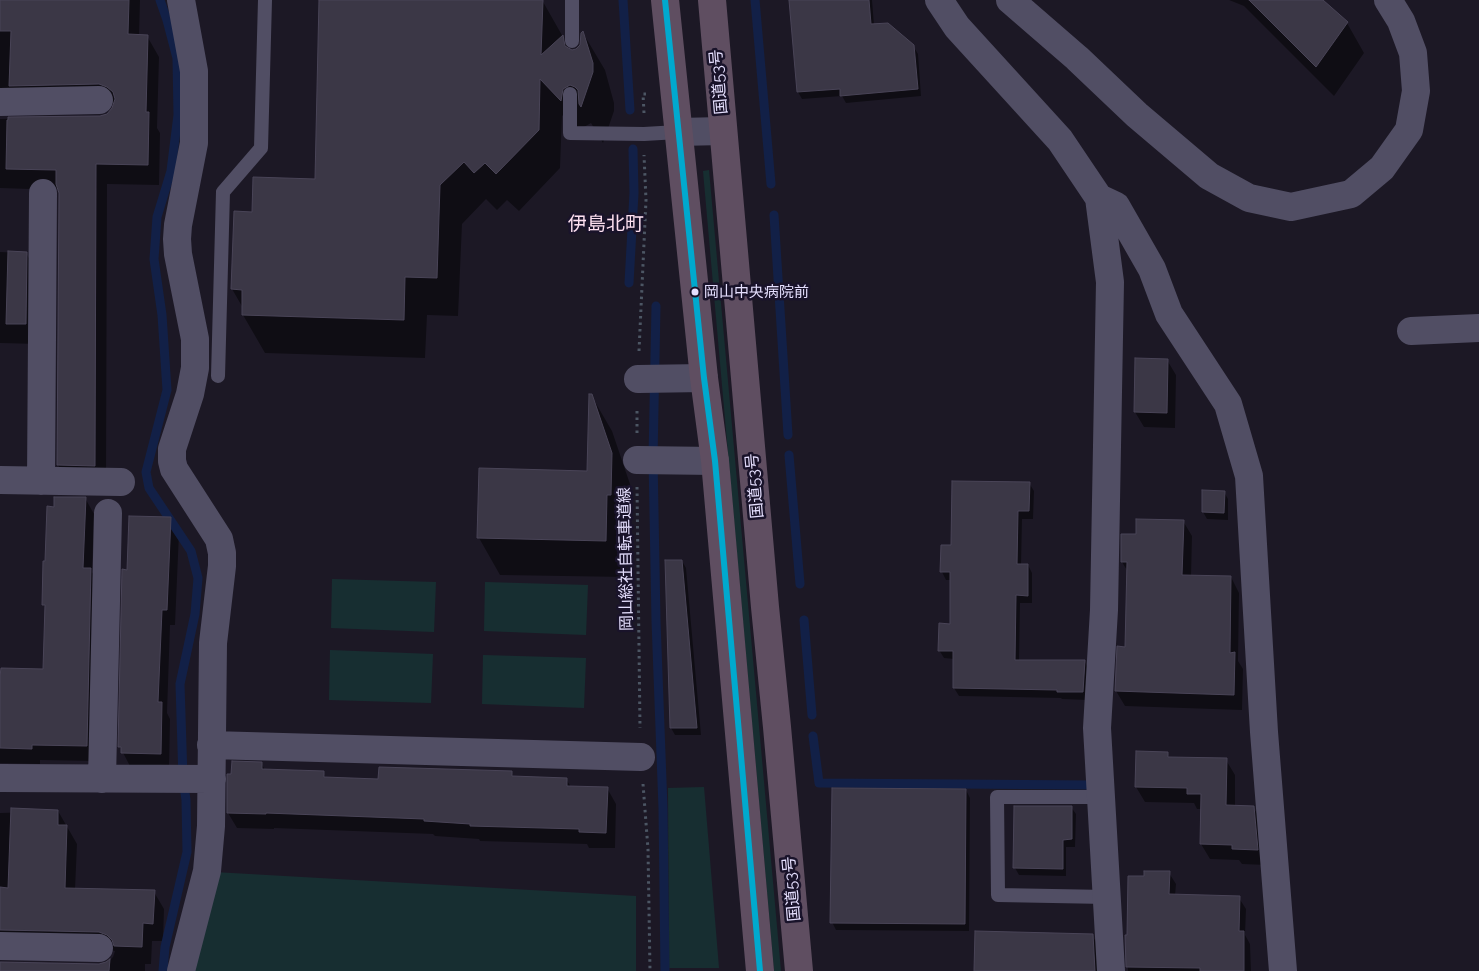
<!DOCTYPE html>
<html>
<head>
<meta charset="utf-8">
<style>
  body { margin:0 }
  canvas { display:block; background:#1c1825 }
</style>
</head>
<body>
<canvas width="1479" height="971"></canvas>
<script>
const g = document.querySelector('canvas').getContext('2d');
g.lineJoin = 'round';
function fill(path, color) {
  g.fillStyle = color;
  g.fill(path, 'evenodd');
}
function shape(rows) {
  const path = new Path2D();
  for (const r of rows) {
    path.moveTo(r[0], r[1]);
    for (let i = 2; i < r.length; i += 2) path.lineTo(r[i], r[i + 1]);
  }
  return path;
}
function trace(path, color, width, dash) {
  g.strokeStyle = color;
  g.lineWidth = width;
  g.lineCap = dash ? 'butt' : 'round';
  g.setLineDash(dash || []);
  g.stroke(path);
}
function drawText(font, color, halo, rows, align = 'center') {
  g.font = font + ' Raleway,"Noto Sans JP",sans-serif';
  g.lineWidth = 5;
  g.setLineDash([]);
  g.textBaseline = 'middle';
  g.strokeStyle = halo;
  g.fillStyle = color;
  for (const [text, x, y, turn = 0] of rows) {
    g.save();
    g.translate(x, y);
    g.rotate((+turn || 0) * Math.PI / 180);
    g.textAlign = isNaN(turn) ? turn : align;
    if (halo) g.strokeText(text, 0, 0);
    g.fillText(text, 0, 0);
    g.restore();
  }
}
const green = shape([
  [709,170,781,971,774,971,703,171],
  [332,579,436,582,434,632,331,628],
  [485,582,588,585,586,635,484,631],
  [330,650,433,654,431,703,329,700],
  [483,655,586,658,584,708,482,704],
  [704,787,719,968,669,968,668,788],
  [214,872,636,896,636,971,188,971]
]);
const shadow = shape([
  [0,0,140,0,139,36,147,36,159,57,157,128,160,133,159,185,107,184,106,486,70,485,58,465,60,193,59,190,0,188,0,119,100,117,107,115,114,105,111,104,0,112],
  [321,0,542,0,571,51,577,50,581,45,583,33,605,70,614,103,614,111,603,143,591,123,584,127,583,137,562,115,560,168,519,211,507,200,497,210,486,199,462,224,458,316,427,315,425,358,265,353,243,315,243,308,232,289,253,213,316,180],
  [790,0,872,0,874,25,913,46,918,54,921,96,846,103,842,96,802,99,798,92],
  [1229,0,1321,0,1347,23,1364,53,1334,96,1244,6],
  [0,252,26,253,38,274,37,344,0,343],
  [1167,360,1176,375,1175,428,1144,427,1135,412],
  [591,395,612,431,632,490,631,531,627,531,626,577,500,575,479,538,589,472],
  [1029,483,1034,491,1033,519,1022,519,1021,566,1028,565,1032,573,1032,603,1020,603,1019,661,1085,662,1089,670,1087,700,1062,699,1061,698,959,696,954,688,954,659,944,658,939,650,951,625,951,580,946,580,942,572,952,546],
  [1224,492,1228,499,1228,520,1207,519,1203,512],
  [85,498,94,514,92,572,99,585,95,761,40,760,40,764,0,763,0,678,44,671,46,609,44,605,55,508],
  [170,518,179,533,175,625,170,625,167,713,170,719,169,769,131,768,120,747,128,571],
  [1183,521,1192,536,1191,577,1231,577,1239,593,1238,661,1243,669,1242,710,1125,706,1116,691,1126,648,1128,572,1122,562,1137,536],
  [682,561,686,568,701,735,675,735,671,728],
  [1167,753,1170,758,1226,760,1235,775,1235,806,1253,807,1262,822,1266,865,1242,864,1239,860,1210,859,1201,844,1202,809,1197,809,1194,803,1145,802,1136,787],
  [261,763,265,770,323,772,326,778,380,780,511,772,514,777,566,779,571,787,607,788,616,804,615,848,589,848,587,844,480,841,479,839,435,836,433,834,274,828,274,829,237,828,228,813],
  [966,790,970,798,969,931,836,930,832,922],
  [1071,807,1076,814,1075,847,1066,847,1066,876,1019,875,1015,868],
  [58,811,77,844,75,890,154,892,164,909,163,941,152,941,151,964,145,964,145,971,0,971,0,963,99,965,107,963,113,957,115,951,110,950,0,952,0,813],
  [1169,873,1176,884,1175,896,1239,898,1246,909,1245,935,1250,944,1251,971,1128,971,1126,936,1128,936,1145,877],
  [1092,935,1099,947,1101,971,975,971]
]);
const stream = shape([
  [160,0,167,20,177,58,178,115,171,171,157,217,154,259,162,315,167,390,146,472,149,488,191,551,198,578,195,614,180,684,183,779,186,800,187,852,165,947,163,971],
  [623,0,630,110],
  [755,0,771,184],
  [774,215,788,435],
  [629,283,634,193,633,149],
  [656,306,653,458,656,621,663,808,665,971],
  [789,455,800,584],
  [804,620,812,715],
  [813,736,819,783,1092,785]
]);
const building = shape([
  [0,0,129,0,128,34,148,35,146,112,149,112,148,165,96,164,95,466,57,465,59,193,56,184,56,170,6,169,7,120,8,120,8,117,100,116,107,114,112,108,115,99,113,92,107,87,99,84,9,86,11,31,0,31,0,0],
  [319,0,543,0,541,55,563,35,565,46,572,50,576,49,580,45,581,33,583,31,593,63,593,72,581,107,579,104,578,90,575,87,570,85,563,89,561,101,540,79,539,130,496,174,485,163,474,173,464,162,440,185,437,278,405,277,404,320,242,315,242,290,231,289,234,211,252,212,253,177,315,179,319,0],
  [789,0,869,0,871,24,888,23,914,45,918,89,840,96,840,89,797,92,789,0],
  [1249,0,1323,0,1348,22,1316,67,1249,0],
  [8,251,27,252,26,324,6,324,8,251],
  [1135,358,1168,359,1167,413,1134,412,1135,358],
  [589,394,592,394,612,453,611,495,607,495,606,541,477,538,479,468,587,471,589,394],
  [952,481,1030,482,1029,511,1018,511,1017,564,1028,564,1028,596,1016,595,1015,660,1085,660,1083,692,1057,692,1057,690,953,688,953,651,938,651,939,623,950,624,950,572,940,572,941,545,951,545,952,481],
  [1202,490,1225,491,1224,513,1202,512,1202,490],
  [54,497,86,497,83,568,91,568,87,746,32,745,32,749,0,748,0,676,1,668,43,669,45,605,42,605,43,561,45,561,47,506,54,507,54,497],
  [129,516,171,517,167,610,162,610,158,702,162,702,161,754,121,753,121,747,118,747,122,569,127,570,129,516],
  [1136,519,1184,520,1182,575,1231,576,1230,653,1235,652,1234,695,1115,691,1117,646,1125,647,1127,562,1121,562,1121,534,1136,534,1136,519],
  [665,560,682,560,697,728,670,728,665,560],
  [1136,751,1168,752,1168,757,1227,758,1226,805,1254,806,1258,850,1232,849,1232,845,1200,844,1201,794,1187,794,1187,788,1135,787,1136,751],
  [232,761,262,762,262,769,324,771,324,777,378,779,379,767,512,771,512,776,567,778,567,786,608,787,606,833,579,832,579,829,470,826,470,824,424,821,424,819,266,813,266,814,227,813,227,774,231,774,232,761],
  [832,788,966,789,965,924,830,923,832,788],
  [1014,806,1072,806,1072,839,1063,840,1063,869,1013,868,1014,806],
  [11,808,58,810,58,825,67,825,65,888,155,890,153,924,143,923,142,947,114,946,112,940,107,935,99,932,0,930,0,887,8,888,11,808],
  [1144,871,1170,871,1169,894,1240,896,1239,931,1244,931,1244,971,1200,971,1200,968,1126,967,1125,935,1127,935,1128,876,1144,876,1144,871],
  [975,931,1093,934,1095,971,974,971,975,931],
  [110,959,109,971,0,971,0,962,99,964,106,962,110,959]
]);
const path = shape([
  [644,113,643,94,647,94],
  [639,351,646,200,644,155],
  [637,433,637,407],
  [637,487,640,728],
  [643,784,648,849,650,971]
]);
const lane = shape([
  [572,41,572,0],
  [570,94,570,133,644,134,678,132],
  [218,376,223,192,261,148,265,0],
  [1102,797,997,797,998,895,1107,897]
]);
const street = shape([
  [939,0,957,27,1060,140,1099,198,1110,282,1104,610,1097,728,1111,971],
  [1010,0,1077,58,1137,115,1209,176,1249,198,1291,207,1351,194,1382,168,1409,130,1416,91,1413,53,1401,21,1388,0],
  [0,102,99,100],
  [678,132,723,131],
  [1099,198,1116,206,1152,269,1169,314,1228,404,1249,476,1264,732,1283,971],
  [1411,331,1479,328],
  [638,379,704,378],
  [637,460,715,461],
  [0,480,121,482],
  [41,481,43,193],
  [211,745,641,757],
  [0,778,212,779],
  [102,779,108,513],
  [0,946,99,948],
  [181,971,207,871,211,826,213,643,222,566,222,553,219,539,174,469,172,461,172,449,190,394,195,368,195,339,178,254,177,239,178,225,194,143,194,71,181,0]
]);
const highway = shape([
  [665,0,704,378,715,461,760,971],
  [712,0,765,607,777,727,799,971]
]);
const bus1 = shape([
  [665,0,704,378,715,461,760,971]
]);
const markers = [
  [695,292,4.5,"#e4defd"]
];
const busNames = [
  ["岡山中央病院前",704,292]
];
const streetNames = [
  ["国道53号",719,82,-95],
  ["国道53号",755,486,-95],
  ["岡山総社自転車道線",626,559,-91],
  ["国道53号",792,889,-95]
];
const quarterNames = [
  ["伊島北町",606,224]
];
fill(green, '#172e31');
fill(shadow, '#0007');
trace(stream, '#122047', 9);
fill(building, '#3b3746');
trace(building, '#494457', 1);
trace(path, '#4c5664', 3, [2.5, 4]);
trace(lane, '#514e64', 14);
trace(street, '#514e64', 28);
trace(highway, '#5f4e61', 28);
trace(bus1, '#00a9ce', 6);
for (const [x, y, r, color] of markers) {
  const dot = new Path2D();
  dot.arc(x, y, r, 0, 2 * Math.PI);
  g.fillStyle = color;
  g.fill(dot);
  trace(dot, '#19132a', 2);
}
drawText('15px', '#e4defd', '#19132a', busNames, 'left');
drawText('16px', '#e4defd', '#19132a', streetNames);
drawText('19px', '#fde0f0', '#19132a', quarterNames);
</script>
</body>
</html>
